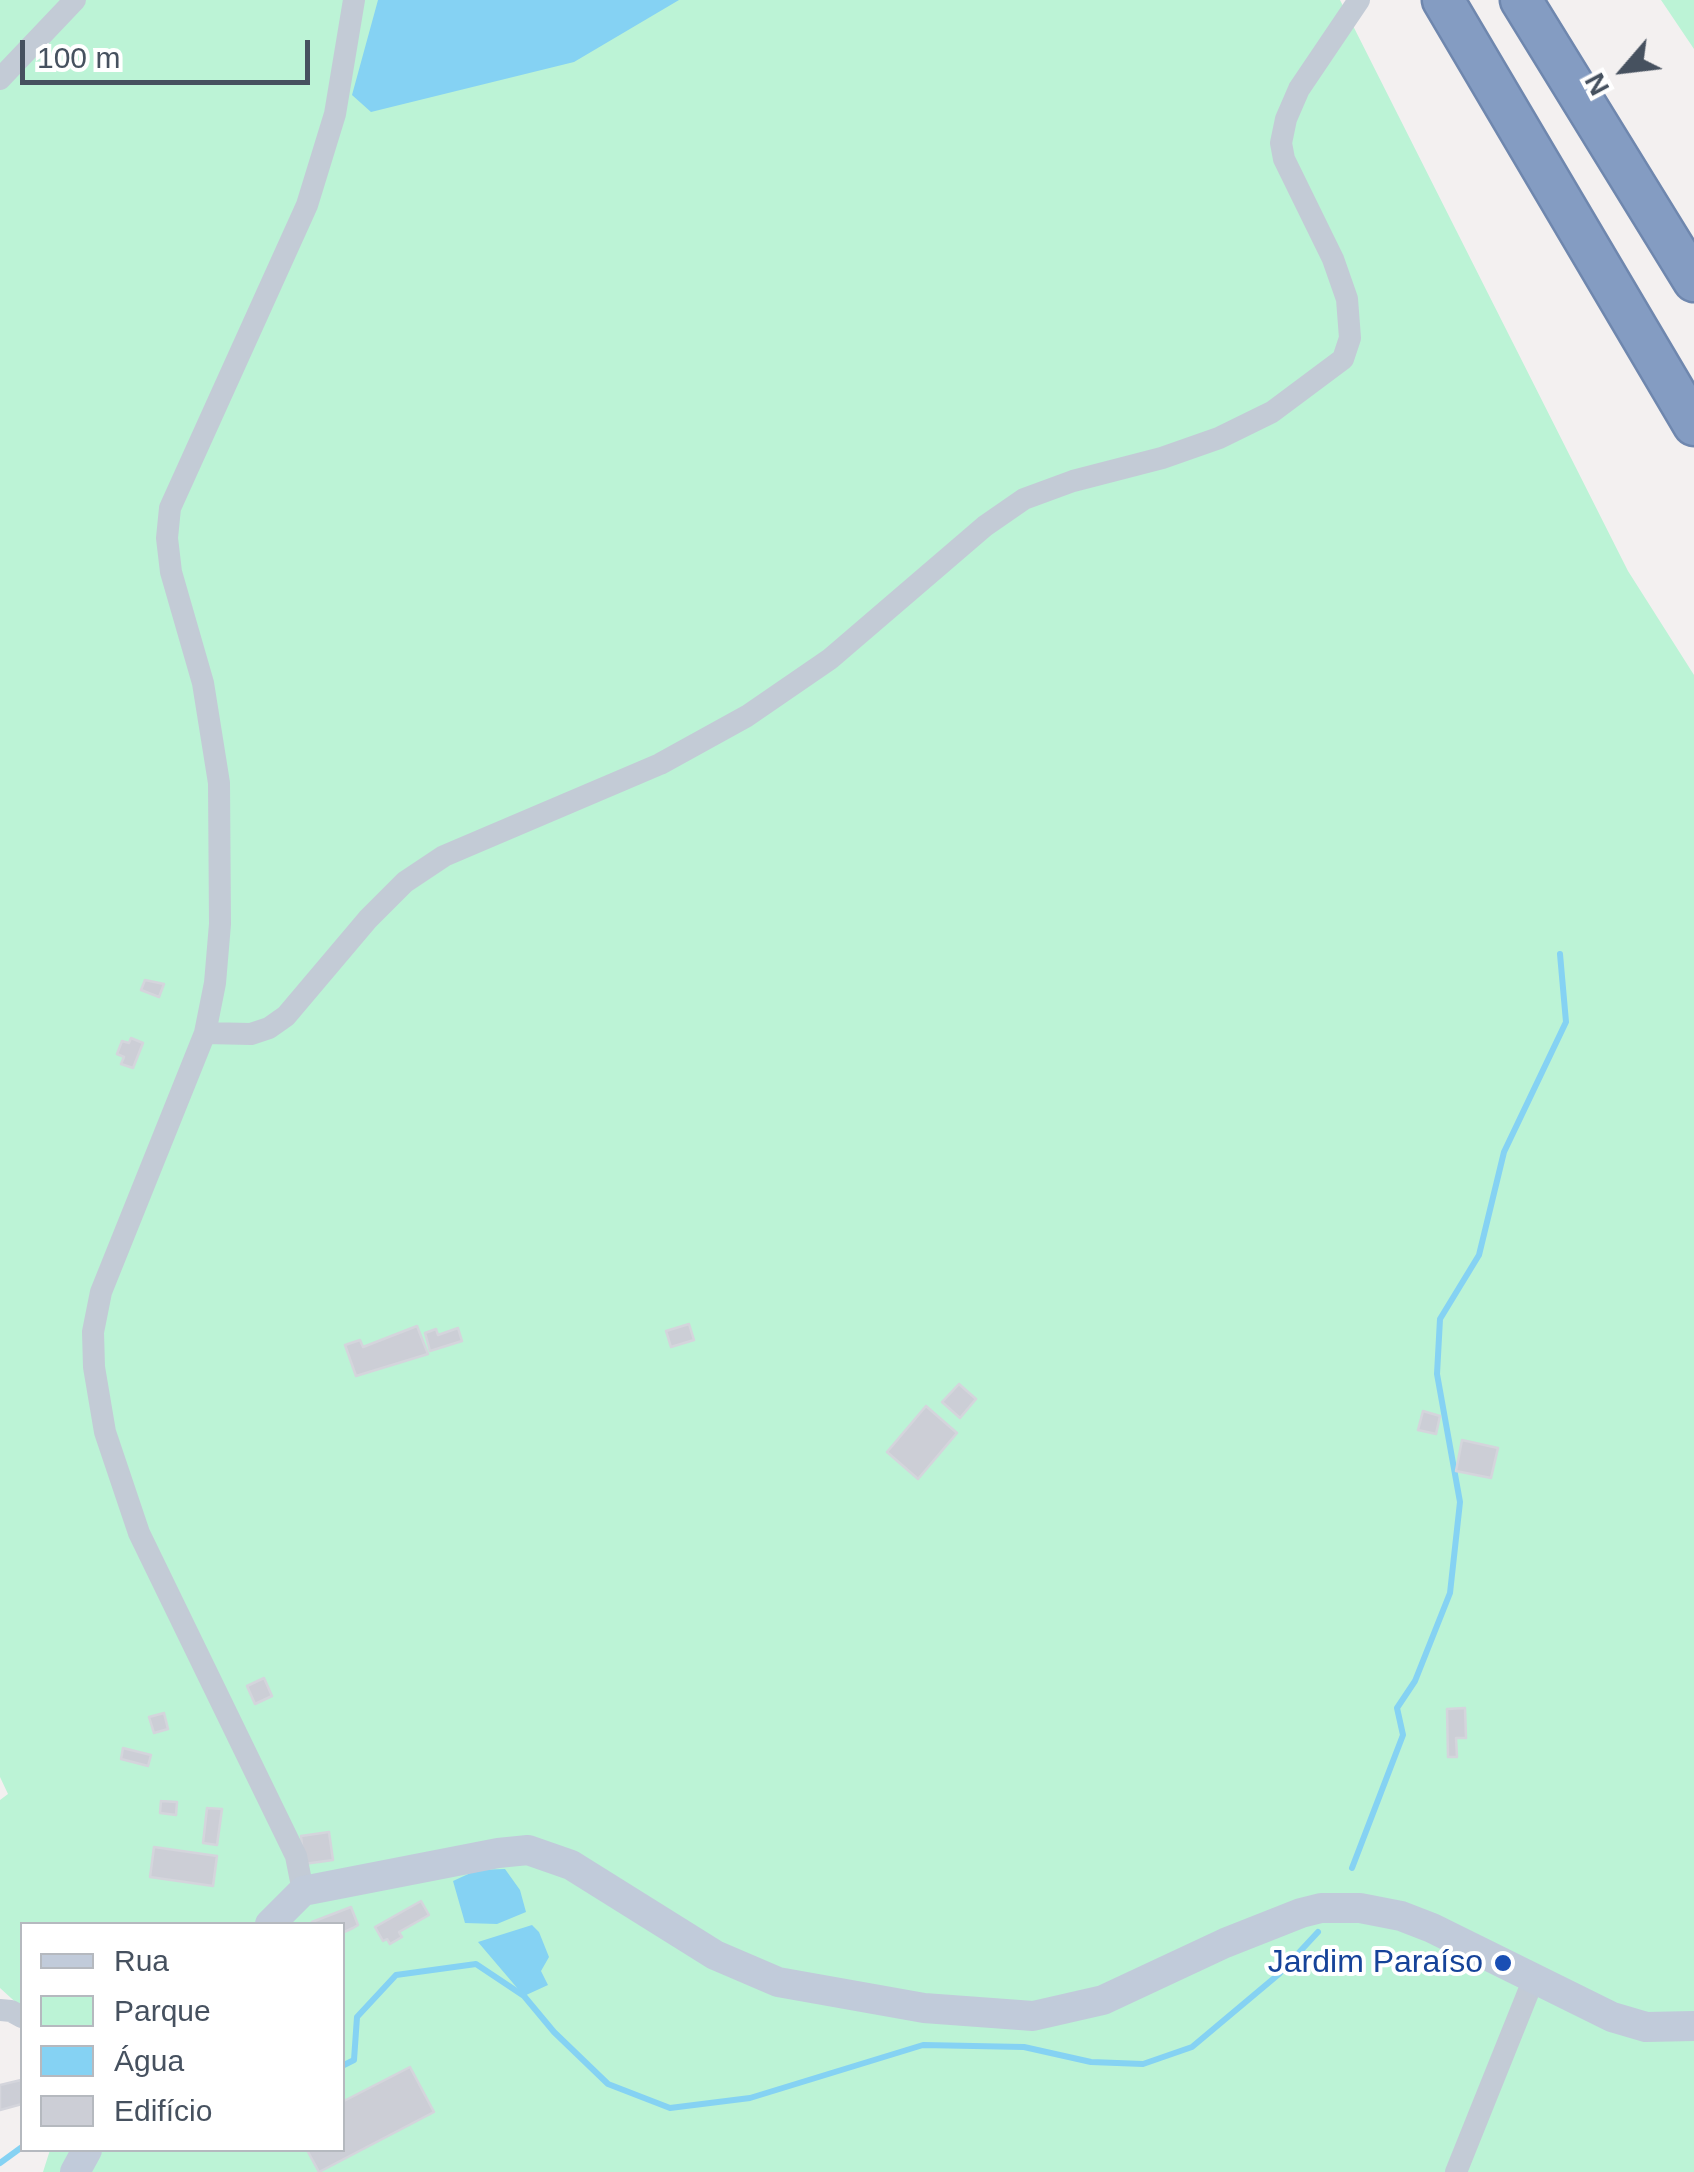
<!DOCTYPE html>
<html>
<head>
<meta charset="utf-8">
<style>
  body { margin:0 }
  #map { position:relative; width:1694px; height:2172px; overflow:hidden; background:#f3f0f0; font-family:Arial,sans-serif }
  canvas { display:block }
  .legend { position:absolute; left:20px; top:1922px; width:325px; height:230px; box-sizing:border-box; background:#fff; border:2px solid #b5b9bf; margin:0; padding:12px 18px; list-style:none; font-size:30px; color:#46515f }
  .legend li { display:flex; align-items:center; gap:20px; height:50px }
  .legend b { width:50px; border:2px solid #b5b9bf }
  .north { position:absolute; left:1574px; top:20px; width:100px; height:100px; -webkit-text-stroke:8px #fff; paint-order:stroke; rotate:242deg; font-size:28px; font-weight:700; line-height:40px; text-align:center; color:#46515f }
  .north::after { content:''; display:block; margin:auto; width:35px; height:45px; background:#46515f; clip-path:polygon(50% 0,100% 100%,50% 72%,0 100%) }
  .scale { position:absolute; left:20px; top:40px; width:290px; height:45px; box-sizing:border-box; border:5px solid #46515f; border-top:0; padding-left:12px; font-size:30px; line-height:35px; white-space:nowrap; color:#46515f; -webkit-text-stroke:8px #fff; paint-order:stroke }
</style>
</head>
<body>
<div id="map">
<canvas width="1694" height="2172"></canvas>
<ul class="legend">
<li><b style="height:12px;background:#c1cbda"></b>Rua</li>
<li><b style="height:28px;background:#bcf3d6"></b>Parque</li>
<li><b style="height:28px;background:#85d2f3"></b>Água</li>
<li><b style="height:28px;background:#ccced6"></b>Edifício</li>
</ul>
<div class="north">N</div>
<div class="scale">100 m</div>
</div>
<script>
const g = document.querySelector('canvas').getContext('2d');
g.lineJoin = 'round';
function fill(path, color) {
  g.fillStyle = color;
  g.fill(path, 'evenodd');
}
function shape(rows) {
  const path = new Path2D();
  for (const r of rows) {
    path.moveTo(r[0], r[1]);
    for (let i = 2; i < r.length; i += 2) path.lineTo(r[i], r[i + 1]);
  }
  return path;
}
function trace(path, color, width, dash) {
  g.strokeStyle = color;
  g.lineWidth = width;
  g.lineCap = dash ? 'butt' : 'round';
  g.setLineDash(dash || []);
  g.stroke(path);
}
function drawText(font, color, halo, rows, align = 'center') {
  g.font = font + ' Arial,sans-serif';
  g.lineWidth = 8;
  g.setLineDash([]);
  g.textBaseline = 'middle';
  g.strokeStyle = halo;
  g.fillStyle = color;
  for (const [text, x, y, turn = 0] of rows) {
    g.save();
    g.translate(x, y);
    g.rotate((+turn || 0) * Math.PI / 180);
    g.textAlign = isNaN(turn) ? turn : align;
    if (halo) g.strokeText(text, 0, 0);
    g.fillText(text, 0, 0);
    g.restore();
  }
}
const green = shape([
  [0,0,1340,0,1628,571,1694,675,1694,2172,43,2172,50,2150,342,2150,342,1924,22,1924,22,2008,0,1988,0,1800,8,1794,0,1777],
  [1661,0,1694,0,1694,49]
]);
const water = shape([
  [378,0,679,0,574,62,371,112,352,95],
  [505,1869,520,1890,526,1912,497,1924,465,1923,453,1881,477,1870],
  [532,1925,539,1932,549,1957,541,1971,548,1985,524,1996,478,1942]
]);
const stream = shape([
  [1352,1868,1403,1735,1397,1708,1415,1681,1450,1593,1460,1502,1437,1374,1440,1319,1479,1255,1504,1152,1566,1022,1560,954],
  [342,2066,354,2060,357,2017,396,1975,476,1964,524,1996,554,2032,608,2084,670,2108,750,2098,923,2045,1024,2047,1091,2062,1143,2064,1192,2047,1279,1974,1318,1932],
  [0,2163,22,2147]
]);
const building = shape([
  [145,980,164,984,159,997,141,990,145,980],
  [131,1038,143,1043,133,1068,121,1064,124,1057,117,1054,122,1041,129,1043,131,1038],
  [689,1324,694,1340,671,1347,666,1331,689,1324],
  [417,1326,428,1354,356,1376,345,1345,360,1340,363,1347,417,1326],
  [458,1328,462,1341,430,1351,425,1333,436,1329,438,1335,458,1328],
  [959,1384,976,1399,960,1418,942,1402,959,1384],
  [926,1406,957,1433,918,1479,887,1452,926,1406],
  [1423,1411,1440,1416,1436,1434,1418,1430,1423,1411],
  [1462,1440,1498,1448,1491,1478,1456,1471,1462,1440],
  [264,1678,272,1696,255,1704,247,1686,264,1678],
  [1465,1708,1466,1738,1456,1738,1457,1757,1448,1757,1447,1709,1465,1708],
  [164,1713,168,1729,154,1733,149,1717,164,1713],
  [123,1748,151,1755,148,1766,121,1759,123,1748],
  [161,1801,177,1802,176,1815,160,1813,161,1801],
  [207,1808,222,1809,217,1845,203,1843,207,1808],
  [329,1832,333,1860,304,1864,301,1836,329,1832],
  [154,1847,217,1856,213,1886,150,1877,154,1847],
  [421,1901,429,1915,399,1932,402,1937,390,1944,387,1939,383,1941,375,1927,421,1901],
  [351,1907,358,1925,353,1928,342,1933,342,1924,313,1924,312,1922,351,1907],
  [410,2067,434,2112,319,2172,307,2150,342,2150,342,2102,410,2067],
  [21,2080,22,2104,0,2110,0,2085,21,2080]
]);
const minor = shape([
  [0,79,75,0],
  [205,1033,251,1034,269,1028,286,1016,368,919,405,882,444,856,660,764,747,716,830,659,985,526,1024,499,1073,481,1162,458,1219,438,1272,412,1343,359,1350,338,1347,299,1333,259,1284,159,1281,143,1286,119,1299,89,1359,0],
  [303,1891,296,1856,139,1533,105,1432,94,1367,93,1332,101,1292,205,1033,215,983,220,924,219,783,203,683,171,572,167,538,170,508,307,205,335,114,354,0],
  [0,2010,11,2011,22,2017],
  [1456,2172,1534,1978]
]);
const secondary = shape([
  [270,1924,303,1891,498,1853,528,1850,571,1865,715,1955,778,1982,924,2008,1033,2016,1103,2000,1225,1943,1301,1913,1321,1908,1360,1908,1401,1916,1432,1928,1612,2017,1646,2027,1694,2026],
  [75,2172,87,2150]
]);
const motorway = shape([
  [1443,0,1694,425],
  [1521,0,1694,281]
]);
const markers = [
  [1503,1963,10,"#1a4fb4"]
];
const transitNames = [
  ["Jardim Paraíso",1483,1963]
];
fill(green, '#bcf3d6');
fill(water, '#85d2f3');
trace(stream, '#85d2f3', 6);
fill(building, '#ccced6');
trace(building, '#d4d5dc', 2.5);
trace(motorway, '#6f87ae', 45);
trace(minor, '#c3cbd6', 22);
trace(secondary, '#c1cbda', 30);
trace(motorway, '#849cc2', 40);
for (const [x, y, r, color] of markers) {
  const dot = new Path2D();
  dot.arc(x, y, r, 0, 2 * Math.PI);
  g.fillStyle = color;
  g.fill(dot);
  trace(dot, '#fff', 4);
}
drawText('32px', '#164399', '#fff', transitNames, 'right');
</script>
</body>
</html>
